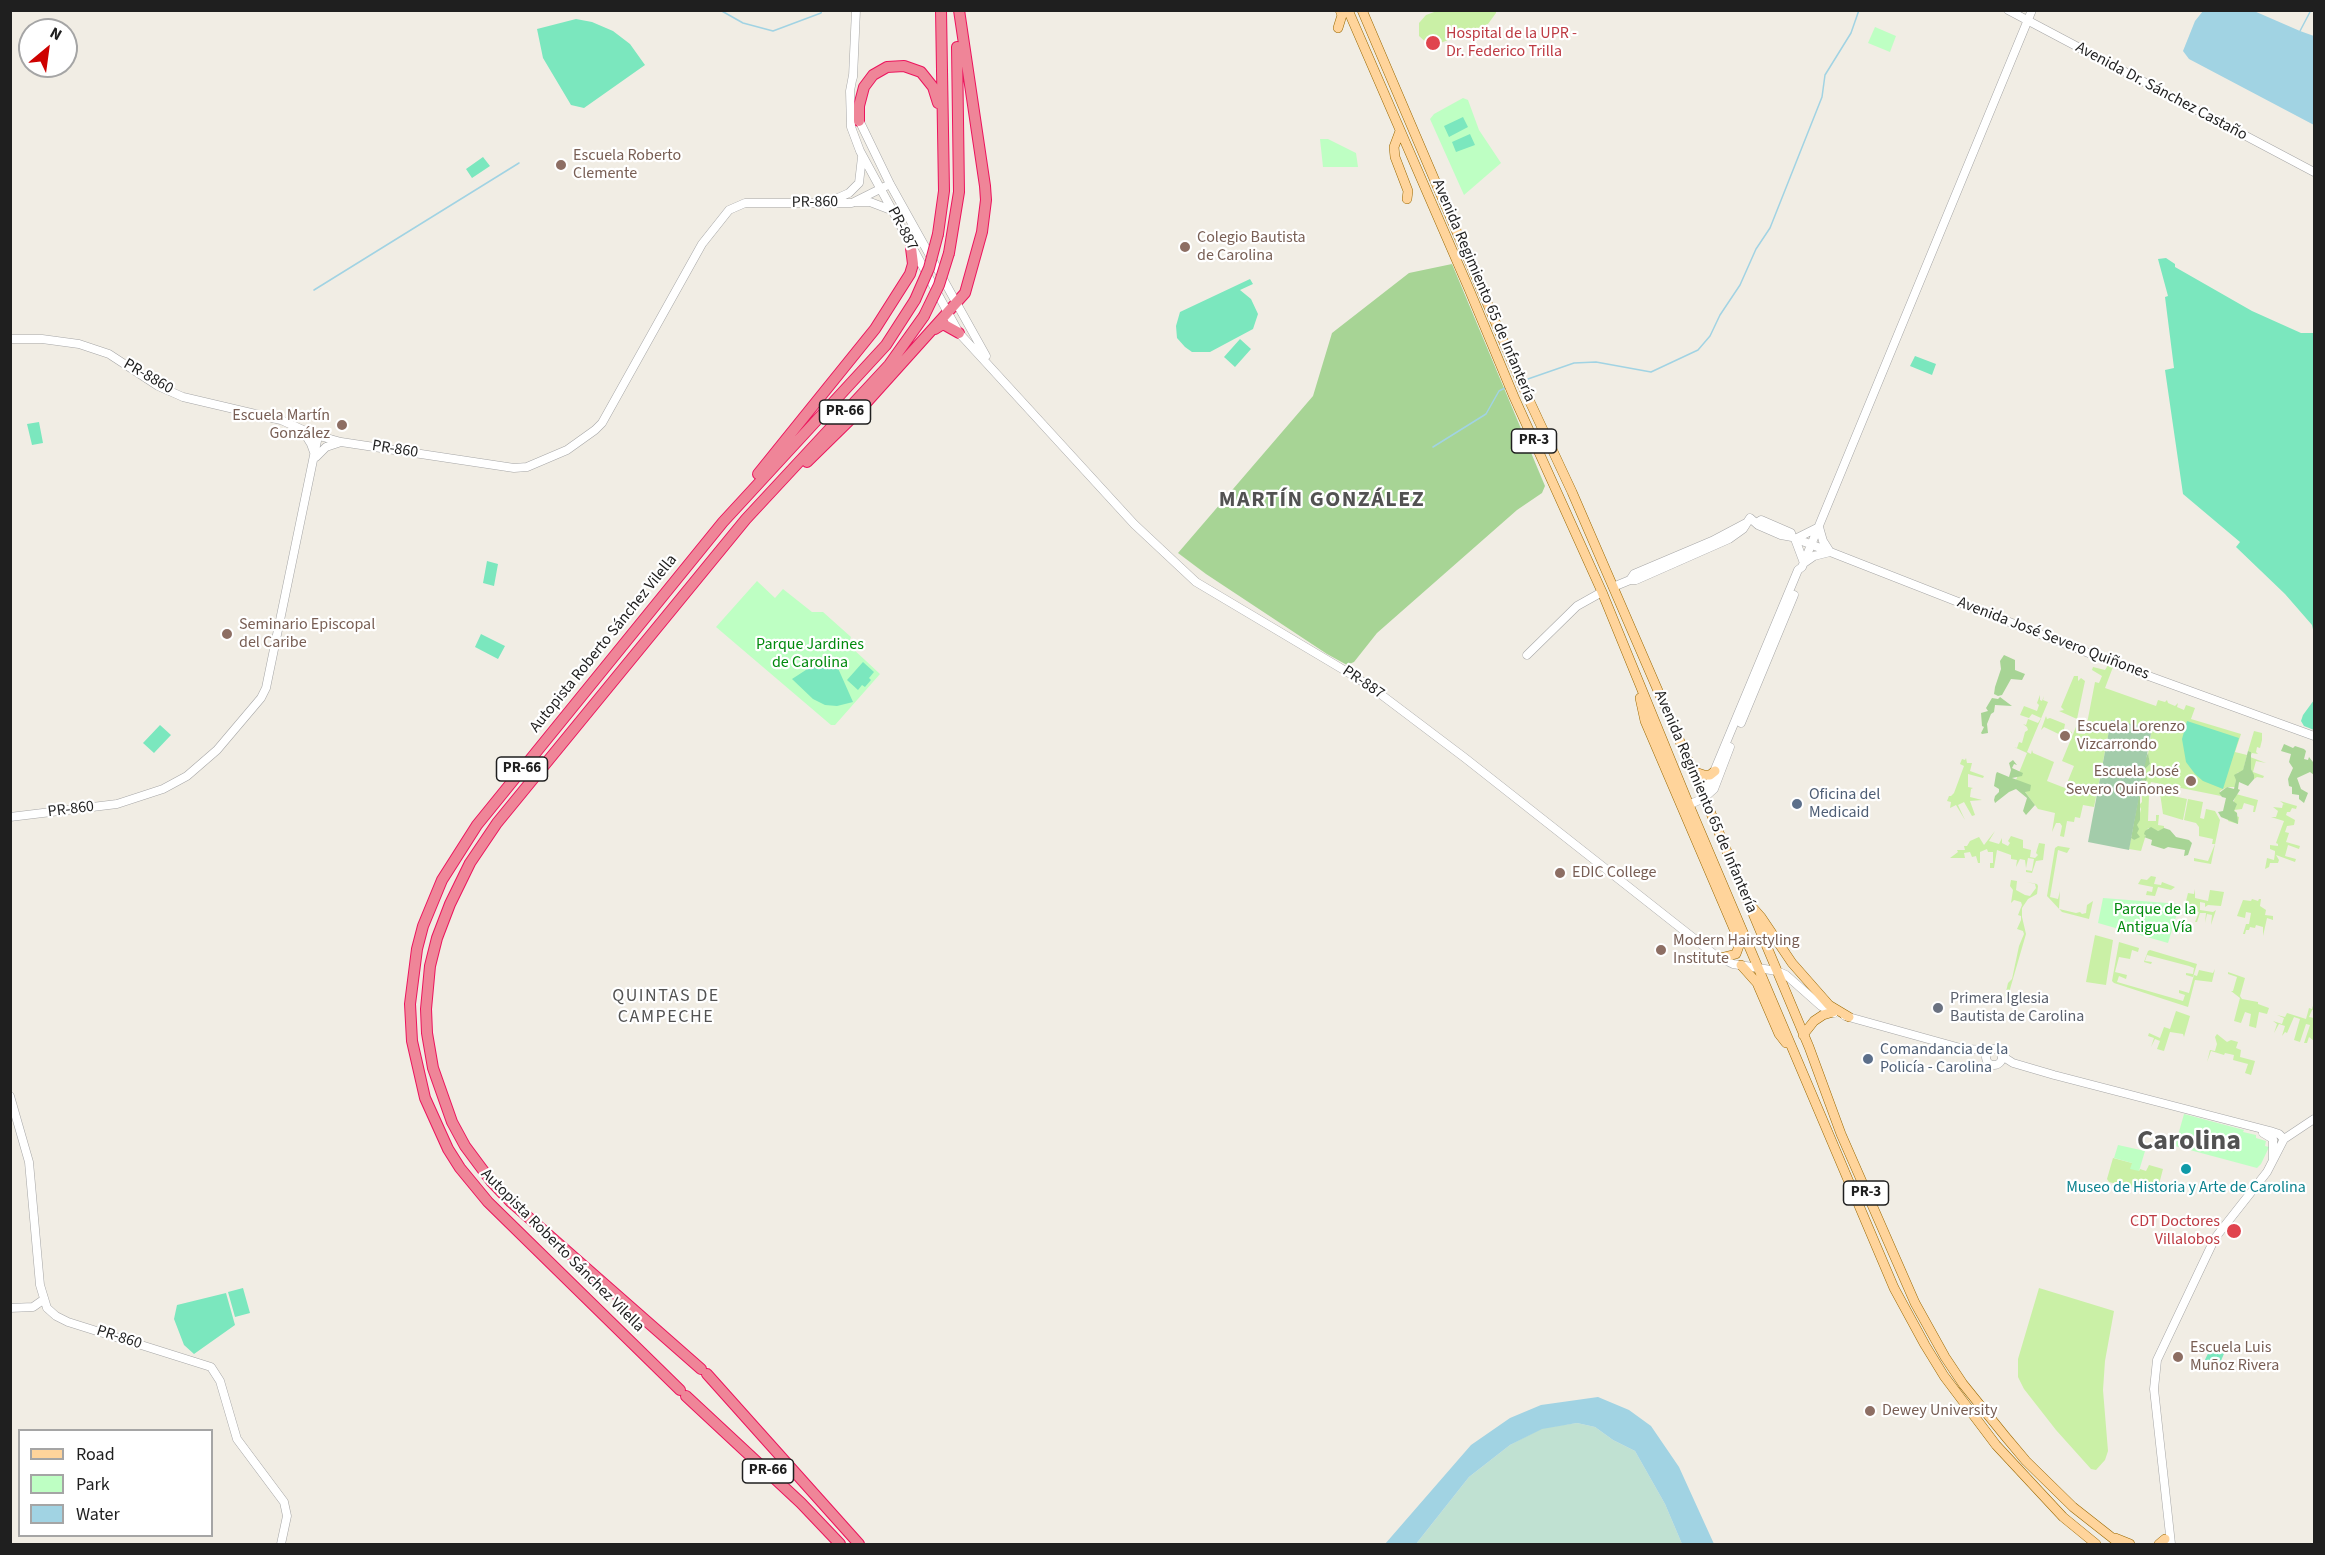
<!DOCTYPE html>
<html>
<head>
<meta charset="utf-8">
<style>
  body { margin:0 }
  #map { position:relative; width:2325px; height:1555px; overflow:hidden; background:#f1ede4; font-family:"Source Sans 3",sans-serif }
  canvas { display:block }
  .frame { position:absolute; inset:0; border:12px solid #1f1f1f; pointer-events:none }
  .legend { position:absolute; left:18px; top:1429px; width:195px; height:108px; box-sizing:border-box; background:#fff; border:2px solid #a5a5a5; margin:0; padding:8px 10px; list-style:none; font-size:18px; color:#1f1f1f }
  .legend li { display:flex; align-items:center; gap:12px; height:30px }
  .legend b { width:30px; border:2px solid #a5a5a5 }
  .north { position:absolute; left:18px; top:18px; width:60px; height:60px; box-sizing:border-box; background:#fff; border:2px solid #a5a5a5; border-radius:50%; rotate:29deg; font-size:16px; font-weight:700; line-height:24px; text-align:center; color:#1f1f1f }
  .north::after { content:''; display:block; margin:auto; width:21px; height:27px; background:#ce0100; clip-path:polygon(50% 0,100% 100%,50% 72%,0 100%) }
</style>
</head>
<body>
<div id="map">
<canvas width="2325" height="1555"></canvas>
<div class="frame"></div>
<ul class="legend">
<li><b style="height:8px;background:#ffd49b"></b>Road</li>
<li><b style="height:16px;background:#beffc3"></b>Park</li>
<li><b style="height:16px;background:#a1d3e3"></b>Water</li>
</ul>
<div class="north">N</div>
</div>
<script>
const g = document.querySelector('canvas').getContext('2d');
g.lineJoin = 'round';
function fill(path, color) {
  g.fillStyle = color;
  g.fill(path, 'evenodd');
}
function shape(rows) {
  const path = new Path2D();
  for (const r of rows) {
    if (r.length === 3) {
      path.moveTo(r[0] + r[2], r[1]);
      path.arc(r[0], r[1], r[2], 0, 2 * Math.PI);
      continue;
    }
    path.moveTo(r[0], r[1]);
    for (let i = 2; i < r.length; i += 2) path.lineTo(r[i], r[i + 1]);
  }
  return path;
}
function trace(path, color, width, dash) {
  g.strokeStyle = color;
  g.lineWidth = width;
  g.lineCap = dash ? 'butt' : 'round';
  g.setLineDash(dash || []);
  g.stroke(path);
}
function drawText(font, color, halo, rows, align = 'center') {
  g.font = font + ' "Source Sans 3",sans-serif';
  g.lineWidth = 4.5;
  g.setLineDash([]);
  g.textBaseline = 'middle';
  g.strokeStyle = halo;
  g.fillStyle = color;
  for (const [text, x, y, turn = 0] of rows) {
    g.save();
    g.translate(x, y);
    g.rotate((+turn || 0) * Math.PI / 180);
    g.textAlign = isNaN(turn) ? turn : align;
    if (halo) g.strokeText(text, 0, 0);
    g.fillText(text, 0, 0);
    g.restore();
  }
}
const grass = shape([
  [1437,11,1496,11,1496,13,1488,24,1438,44,1429,45,1419,36,1419,23,1426,15],
  [2108,665,2113,667,2105,688,2156,706,2158,700,2165,702,2167,700,2168,703,2175,706,2178,703,2177,707,2184,710,2186,705,2195,708,2191,719,2241,734,2235,752,2247,755,2243,771,2237,773,2235,787,2227,787,2220,791,2221,796,2151,782,2149,789,2154,792,2155,795,2149,796,2148,821,2156,821,2156,815,2159,815,2158,825,2164,826,2164,829,2158,831,2148,828,2141,851,2129,849,2131,838,2134,840,2137,834,2137,825,2141,809,2139,805,2142,802,2142,787,2146,781,2144,773,2145,769,2150,764,2148,754,2152,728,2111,721,2094,807,2083,805,2080,818,2075,817,2074,822,2067,821,2064,837,2060,836,2062,826,2060,823,2056,823,2052,832,2055,813,2038,809,2016,780,2027,753,2014,747,2017,748,2019,742,2022,743,2025,732,2028,730,2027,727,2023,724,2026,725,2028,719,2038,723,2041,718,2032,714,2029,718,2020,715,2024,706,2037,711,2039,705,2037,703,2040,695,2040,700,2042,701,2044,696,2043,700,2048,702,2027,752,2031,754,2032,750,2033,753,2054,762,2047,781,2065,788,2074,766,2062,761,2078,722,2076,733,2085,734,2095,682,2099,683,2102,676,2092,670,2093,667,2105,670],
  [2074,676,2078,676,2078,681,2081,678,2085,681,2077,719,2059,711,2064,710,2061,707],
  [2046,716,2047,719,2050,718,2065,724,2064,729,2072,732,2069,739,2044,727,2041,730],
  [2254,731,2262,733,2262,740,2260,748,2257,747,2256,752,2258,754,2252,753,2250,757,2266,763,2256,761,2253,772,2264,776,2263,778,2257,777,2254,779,2251,769,2250,757,2251,752,2248,751],
  [1966,758,1967,763,1972,763,1970,771,1984,776,1983,778,1968,774,1968,787,1973,788,1971,789,1970,797,1982,800,1970,801,1975,815,1972,816,1964,802,1958,805,1965,820,1956,805,1950,808,1951,802,1947,801,1949,796,1951,796,1954,793,1964,766,1960,764,1962,759,1965,760],
  [2160,793,2187,799,2183,820,2163,814],
  [2236,794,2258,800,2255,812,2253,812,2254,806,2244,803,2242,809,2234,810,2237,813,2236,816,2239,817,2238,824,2228,821],
  [2188,799,2203,802,2200,818,2204,819,2206,809,2215,811,2220,820,2211,864,2194,861,2194,858,2208,861,2215,844,2212,844,2213,839,2199,836,2199,827,2196,823,2184,820],
  [2280,801,2297,806,2296,809,2292,808,2290,812,2287,812,2286,815,2295,820,2294,825,2287,826,2285,832,2289,833,2286,842,2300,846,2299,849,2288,845,2285,856,2296,859,2295,862,2276,855,2279,860,2278,863,2270,863,2269,867,2265,869,2267,858,2274,860,2275,853,2275,851,2270,849,2270,845,2278,846,2278,844,2276,843,2284,821,2271,817,2276,817,2278,811,2273,807,2282,808,2283,804,2285,805],
  [1995,831,1989,841,1999,844,2002,838,2002,843,2008,846,2010,843,2008,841,2011,836,2023,840,2023,848,2031,850,2030,857,2035,858,2038,855,2036,853,2039,843,2045,844,2043,860,2036,861,2032,873,2026,872,2026,870,2032,871,2034,859,2028,858,2026,868,2025,860,2020,859,2016,867,2017,860,2011,859,2011,855,1997,850,1994,868,1990,868,1990,863,1993,863,1993,852,1988,852,1987,849,1980,852,1980,863,1978,863,1976,856,1972,857,1970,852,1964,853,1965,858,1950,858,1958,852,1957,850,1965,850,1964,846,1967,846,1970,841,1979,837,1984,845],
  [2058,846,2070,848,2067,853,2058,850,2050,897,2058,899,2060,891,2059,909,2076,913,2080,912,2082,914,2086,913,2087,905,2093,901,2089,919,2062,912,2047,896,2055,848],
  [2151,876,2156,877,2154,884,2161,885,2162,882,2175,887,2171,890,2158,887,2155,896,2146,895,2147,891,2152,892,2153,887,2138,884,2141,879,2147,880],
  [2011,880,2017,881,2016,890,2025,895,2030,896,2036,888,2035,884,2027,882,2037,884,2038,886,2037,894,2028,899,2022,908,2022,917,2026,934,2008,996,2005,996,2008,983,2012,979,2019,946,2024,934,2023,931,2017,929,2021,920,2021,916,2018,915,2022,905,2021,902,2014,900,2011,903,2013,890,2010,886],
  [2195,889,2195,898,2208,901,2210,890,2224,892,2221,906,2208,905,2205,907,2205,903,2200,902,2200,910,2213,912,2216,910,2211,925,2212,915,2207,914,2205,923,2206,913,2200,913,2197,922,2195,922,2199,912,2193,910,2191,913,2192,907,2185,905,2188,893,2194,894],
  [2252,899,2258,901,2259,899,2261,899,2260,906,2266,910,2265,915,2273,916,2273,920,2267,918,2263,936,2263,927,2256,925,2255,928,2250,927,2249,930,2246,930,2245,934,2243,934,2246,924,2249,924,2251,913,2246,912,2245,918,2237,916,2243,900,2251,901],
  [2095,935,2113,940,2106,985,2086,982],
  [2119,942,2139,948,2138,952,2132,950,2130,959,2119,957,2115,972,2127,975,2126,979,2119,976,2117,982,2183,1001,2185,995,2179,993,2179,990,2189,993,2194,975,2197,976,2199,970,2213,973,2215,969,2212,982,2195,980,2188,1007,2114,983,2112,981],
  [2150,950,2197,964,2193,977,2186,975,2186,973,2193,974,2194,968,2189,966,2147,955,2145,961,2152,962,2151,964,2144,962,2148,951],
  [2228,972,2245,978,2240,996,2242,999,2258,1002,2258,1004,2269,1008,2267,1014,2259,1012,2256,1028,2249,1026,2251,1014,2245,1012,2241,1023,2234,1021,2240,998,2231,991,2233,991,2237,977,2228,974],
  [2314,1002,2314,1010,2312,1010,2309,1017,2314,1018,2313,1038,2314,1041,2309,1037,2307,1043,2304,1043,2310,1025,2306,1024,2300,1042,2294,1040,2300,1019,2294,1017,2287,1033,2285,1032,2282,1036,2285,1026,2279,1024,2274,1033,2277,1024,2273,1021,2282,1024,2284,1018,2277,1015,2285,1017,2287,1013,2306,1019,2309,1008,2312,1009],
  [2176,1011,2190,1016,2184,1037,2183,1034,2170,1032,2164,1051,2157,1049,2160,1041,2155,1039,2151,1047,2154,1038,2148,1036,2149,1033,2160,1038,2164,1027,2170,1029],
  [2217,1034,2227,1042,2231,1040,2238,1042,2236,1048,2241,1050,2240,1057,2255,1061,2251,1075,2245,1073,2248,1064,2233,1060,2234,1055,2225,1053,2224,1055,2211,1051,2207,1062,2210,1050,2215,1051,2217,1044,2215,1037],
  [2113,1158,2132,1163,2139,1171,2140,1169,2146,1171,2149,1165,2163,1169,2158,1188,2144,1185,2144,1181,2140,1190,2109,1182,2107,1179],
  [2039,1288,2114,1311,2105,1361,2103,1390,2108,1451,2105,1460,2096,1470,2091,1469,2056,1430,2024,1389,2018,1377,2018,1359]
]);
const forest = shape([
  [1452,264,1545,486,1542,493,1517,510,1377,633,1354,662,1347,665,1327,654,1206,574,1178,553,1313,396,1332,333,1409,273],
  [2004,655,2015,660,2015,670,2025,674,2022,680,2011,679,2002,695,1998,696,1994,694,1995,687,2001,669,2000,661],
  [2000,697,2012,706,1995,705,1994,712,1991,714,1987,724,1988,733,1982,734,1981,733,1984,727,1982,726,1981,713,1988,711,1986,708,1992,698,1998,699],
  [2284,744,2293,748,2295,746,2304,749,2306,751,2304,759,2308,760,2309,757,2313,762,2313,767,2314,765,2314,775,2310,772,2297,778,2301,789,2308,793,2304,803,2299,799,2299,795,2292,794,2292,787,2289,786,2288,779,2293,768,2289,762,2291,754,2281,751],
  [2248,751,2251,752,2251,769,2254,775,2254,779,2248,786,2239,782,2238,789,2240,790,2233,801,2237,804,2234,811,2237,813,2238,824,2221,817,2218,812,2223,811,2226,798,2222,797,2219,793,2227,787,2234,789,2236,780,2234,775,2243,770],
  [2148,753,2150,764,2145,769,2147,779,2142,786,2143,792,2140,796,2140,820,2137,825,2139,829,2137,833,2140,837,2134,840,2131,838,2144,767,2143,765],
  [2013,760,2017,765,2014,764,2012,768,2023,773,2022,776,2012,778,2031,785,2030,791,2025,792,2035,805,2026,815,2023,811,2027,798,2016,789,2009,792,1995,803,1994,800,1995,796,1999,792,1999,789,1994,786,1996,774,1997,772,2009,777,2011,770,2009,763],
  [2151,827,2158,831,2164,828,2170,830,2176,837,2189,840,2192,843,2188,855,2184,856,2185,850,2168,847,2164,849,2151,845,2152,840,2144,837,2146,836,2144,834,2145,831]
]);
const wetland = shape([
  [1577,1423,1595,1427,1613,1440,1635,1451,1665,1504,1682,1544,1416,1544,1469,1477,1510,1445,1542,1428]
]);
const cemetery = shape([
  [2111,720,2152,728,2129,850,2088,842]
]);
const park = shape([
  [1875,27,1896,36,1890,52,1868,43],
  [1463,98,1468,100,1479,130,1501,163,1464,195,1430,119,1434,114],
  [1320,139,1328,139,1356,153,1358,167,1323,167],
  [757,581,775,598,783,589,812,612,823,612,851,637,849,643,851,647,880,674,835,725,831,725,716,627],
  [2103,898,2180,904,2168,943,2098,923],
  [2184,1114,2244,1130,2243,1132,2256,1135,2256,1138,2266,1141,2265,1146,2269,1147,2261,1164,2257,1168,2175,1146],
  [2118,1145,2145,1151,2139,1171,2130,1169,2132,1163,2114,1158]
]);
const pitch = shape([
  [576,19,592,22,613,31,630,44,645,65,584,108,571,105,543,58,537,29],
  [1463,117,1468,127,1449,137,1444,126],
  [1470,134,1475,145,1456,152,1452,142],
  [483,157,490,166,472,178,466,169],
  [2166,258,2175,264,2175,267,2252,311,2301,333,2314,333,2314,634,2312,625,2285,594,2236,547,2240,542,2183,494,2165,370,2174,368,2165,297,2168,296,2158,259],
  [1250,279,1253,284,1240,290,1251,299,1258,314,1253,329,1210,352,1192,352,1185,347,1177,338,1176,326,1180,312],
  [1240,339,1251,349,1235,367,1224,357],
  [1915,356,1936,364,1932,375,1910,366],
  [39,422,43,443,32,445,27,424],
  [487,561,498,564,494,586,483,583],
  [481,634,505,646,498,659,475,647],
  [829,655,833,657,853,702,837,706,825,705,813,699,792,679],
  [863,662,874,672,869,678,871,680,865,687,862,685,858,690,847,680],
  [2314,700,2314,730,2304,726,2301,721,2303,715],
  [2187,721,2239,738,2223,789,2203,781,2195,774,2186,762,2182,739],
  [160,725,171,735,154,753,143,743],
  [243,1288,250,1313,235,1317,228,1292],
  [226,1293,235,1325,194,1354,184,1345,174,1319,177,1305],
  [2213,1343,2226,1349,2217,1370,2203,1364]
]);
const water = shape([
  [2203,11,2254,11,2300,31,2314,36,2314,125,2189,59,2183,51,2195,21],
  [1598,1397,1629,1410,1651,1426,1679,1467,1714,1544,1682,1544,1665,1504,1635,1451,1613,1440,1595,1427,1577,1423,1542,1429,1510,1445,1469,1477,1416,1544,1385,1544,1471,1445,1510,1418,1541,1405]
]);
const stream = shape([
  [720,10,743,23,773,31,821,13,822,10],
  [2300,31,2311,10],
  [314,290,519,163],
  [1525,380,1574,363,1596,362,1651,372,1698,350,1710,336,1720,315,1740,285,1756,249,1770,228,1822,97,1825,75,1851,33,1859,10],
  [1433,447,1486,414,1499,391,1507,387]
]);
const tertiary = shape([
  [2008,10,2314,172],
  [853,75,850,91,851,127,860,151,959,333,1134,524,1196,582,1354,676,1379,693,1465,758,1715,955,1733,964,1777,971,1786,975,1821,1006,1834,1013],
  [853,77,856,10],
  [858,118,890,184,986,356],
  [831,201,849,193,859,183,862,157],
  [857,202,870,202,891,210],
  [10,339,42,339,79,344,109,354,158,386,183,397,281,420,312,434,341,442,514,468,527,467,567,450,595,430,602,423,702,244,729,210,745,203,852,203,890,184],
  [303,431,311,444,315,455],
  [316,457,326,447,341,442],
  [1758,522,1761,520,1791,533,1792,536],
  [1819,527,1823,541,1830,552,1814,556,1804,563,1795,539,1819,527],
  [1630,580,1634,574,1712,541,1746,523],
  [1613,587,1630,580,1636,580,1729,539,1743,529,1750,518,1758,525,1781,535,1792,537,2132,670,2314,736],
  [1527,655,1577,606,1602,592],
  [1741,723,1794,595],
  [1709,791,1708,786,1798,570,1802,567,1811,545,2032,10],
  [1686,806,1704,798,1714,789,1730,747],
  [10,817,117,804,163,789,187,776,217,750,261,698,266,688,318,436],
  [1845,1016,1964,1049,1990,1050],
  [1994,1057,8],
  [2002,1056,2013,1063,2054,1075,2270,1131,2279,1134,2284,1139],
  [10,1096,29,1162,40,1285,47,1308,56,1316,68,1322,211,1367,220,1381,237,1439,284,1502,287,1516,281,1544],
  [2263,1133,2273,1139,2273,1160],
  [10,1308,33,1307,43,1300],
  [2171,1544,2154,1389,2157,1360,2215,1238,2267,1172,2284,1139,2314,1119]
]);
const primary = shape([
  [1348,10,1469,289,1514,397,1602,592,1689,805,1894,1288,1925,1345,1944,1376,1996,1445,2063,1517,2096,1544],
  [1362,10,1523,387,1572,492,1707,804,1809,1047,1841,1134,1915,1303,1945,1357,1963,1384,2005,1436,2026,1461,2073,1507,2120,1544],
  [1338,28,1342,15,1340,10],
  [1400,131,1394,147,1395,157,1408,191,1407,199],
  [1640,698,1645,721,1740,943,1736,954,1720,958],
  [1692,771,1704,775,1710,775,1715,771],
  [1753,908,1761,917,1792,963,1829,1005,1849,1017],
  [1741,965,1757,983,1779,1034,1786,1043],
  [1803,1035,1814,1021,1823,1015,1833,1012],
  [2115,1538,2130,1544],
  [2159,1544,2165,1539]
]);
const motorway = shape([
  [859,121,859,106,864,87,873,75,887,67,904,66,921,72,933,87,938,103],
  [938,234,944,191,941,10],
  [949,253,959,192,957,47],
  [935,329,943,324,959,333],
  [807,462,858,412,965,293,982,232,986,200,985,186,959,10],
  [758,474,875,329,910,274,913,264,911,248],
  [701,1369,511,1202,491,1181,465,1146,452,1122,433,1068,427,1033,426,1009,430,966,437,938,450,904,470,863,497,823,746,519,889,365,924,316],
  [707,1374,859,1544],
  [680,1390,488,1202,460,1168,448,1149,425,1098,412,1041,410,1004,417,949,423,926,442,880,477,825,723,522,886,345,915,300],
  [686,1396,801,1503,840,1544]
]);
const motorwayBridge = shape([
  [915,300,929,268,938,234],
  [924,316,939,285,949,253]
]);
const markers = [
  [1433,43,8,"#e0444e"],
  [561,165,6,"#8d6e63"],
  [1185,247,6,"#8d6e63"],
  [342,425,6,"#8d6e63"],
  [227,634,6,"#8d6e63"],
  [2065,736,6,"#8d6e63"],
  [2191,781,6,"#8d6e63"],
  [1797,804,6,"#5c6f8a"],
  [1560,873,6,"#8d6e63"],
  [1661,950,6,"#8d6e63"],
  [1938,1008,6,"#6b7280"],
  [1868,1059,6,"#5c6f8a"],
  [2186,1169,6,"#0f9aa8"],
  [2234,1231,8,"#e0444e"],
  [2178,1357,6,"#8d6e63"],
  [1870,1411,6,"#8d6e63"]
];
const shields = [
  [845,412,51],
  [1534,441,45],
  [522,769,51],
  [1866,1193,45],
  [768,1471,51]
];
const shieldNames = [
  ["PR-66",845,412],
  ["PR-3",1534,441],
  ["PR-66",522,769],
  ["PR-3",1866,1193],
  ["PR-66",768,1471]
];
const healthNames = [
  ["Hospital de la UPR -",1446,34],
  ["Dr. Federico Trilla",1446,52],
  ["CDT Doctores",2220,1222,"right"],
  ["Villalobos",2220,1240,"right"]
];
const streetNames = [
  ["Avenida Dr. Sánchez Castaño",2161,92,28],
  ["PR-860",815,203,-1],
  ["PR-887",902,229,62],
  ["Avenida Regimiento 65 de Infantería",1483,291,67],
  ["PR-8860",148,377,30],
  ["PR-860",395,450,9],
  ["Avenida José Severo Quiñones",2053,639,21],
  ["Autopista Roberto Sánchez Vilella",604,644,-51],
  ["PR-887",1363,683,34],
  ["Avenida Regimiento 65 de Infantería",1705,802,67],
  ["PR-860",71,810,-7],
  ["Autopista Roberto Sánchez Vilella",562,1251,45],
  ["PR-860",119,1338,18]
];
const educationNames = [
  ["Escuela Roberto",573,156],
  ["Clemente",573,174],
  ["Colegio Bautista",1197,238],
  ["de Carolina",1197,256],
  ["Escuela Martín",330,416,"right"],
  ["González",330,434,"right"],
  ["Seminario Episcopal",239,625],
  ["del Caribe",239,643],
  ["Escuela Lorenzo",2077,727],
  ["Vizcarrondo",2077,745],
  ["Escuela José",2179,772,"right"],
  ["Severo Quiñones",2179,790,"right"],
  ["EDIC College",1572,873],
  ["Modern Hairstyling",1673,941],
  ["Institute",1673,959],
  ["Escuela Luis",2190,1348],
  ["Muñoz Rivera",2190,1366],
  ["Dewey University",1882,1411]
];
const parkNames = [
  ["Parque Jardines",810,645],
  ["de Carolina",810,663],
  ["Parque de la",2155,910],
  ["Antigua Vía",2155,928]
];
const serviceNames = [
  ["Oficina del",1809,795],
  ["Medicaid",1809,813],
  ["Comandancia de la",1880,1050],
  ["Policía - Carolina",1880,1068]
];
const worshipNames = [
  ["Primera Iglesia",1950,999],
  ["Bautista de Carolina",1950,1017]
];
const cultureNames = [
  ["Museo de Historia y Arte de Carolina",2186,1188]
];
const neighbourhoodNames = [
  ["QUINTAS DE",666,997],
  ["CAMPECHE",666,1018]
];
const districtNames = [
  ["MARTÍN GONZÁLEZ",1322,501]
];
const townNames = [
  ["Carolina",2189,1143]
];
fill(grass, '#caf0a6');
fill(forest, '#a7d495');
fill(wetland, '#c0e1d2');
fill(cemetery, '#a3ccaa');
fill(park, '#beffc3');
fill(pitch, '#7be7be');
fill(water, '#a1d3e3');
trace(stream, '#a1d3e3', 1.5);
trace(tertiary, '#a6a6a6', 9);
trace(primary, '#9a6800', 10);
trace(motorway, '#ec145d', 12);
trace(tertiary, '#fff', 8);
trace(primary, '#ffd49b', 9);
trace(motorway, '#ef8598', 10);
trace(motorwayBridge, '#ec145d', 12, []);
trace(motorwayBridge, '#ef8598', 10);
for (const [x, y, r, color] of markers) {
  const dot = new Path2D();
  dot.arc(x, y, r, 0, 2 * Math.PI);
  g.fillStyle = color;
  g.fill(dot);
  trace(dot, '#fff', 2);
}
for (const [x, y, w] of shields) {
  const box = new Path2D();
  box.roundRect(x - w / 2, y - 12, w, 24, 4.5);
  g.fillStyle = '#fff';
  g.fill(box);
  trace(box, '#1f1f1f', 1.5);
}
drawText('bold 15px', '#1f1f1f', null, shieldNames);
drawText('16px', '#be3a42', '#fff', healthNames, 'left');
drawText('16px', '#1f1f1f', '#fff', streetNames);
drawText('16px', '#785e54', '#fff', educationNames, 'left');
drawText('16px', '#018a0d', '#fff', parkNames);
drawText('16px', '#4e5e75', '#fff', serviceNames, 'left');
drawText('16px', '#5b616d', '#fff', worshipNames, 'left');
drawText('16px', '#0d838f', '#fff', cultureNames);
g.letterSpacing = '1.5px';
drawText('18px', '#525252', '#fff', neighbourhoodNames);
g.letterSpacing = '0px';
g.letterSpacing = '1.5px';
drawText('bold 22px', '#525252', '#fff', districtNames);
g.letterSpacing = '0px';
drawText('bold 28px', '#525252', '#fff', townNames);
</script>
</body>
</html>
